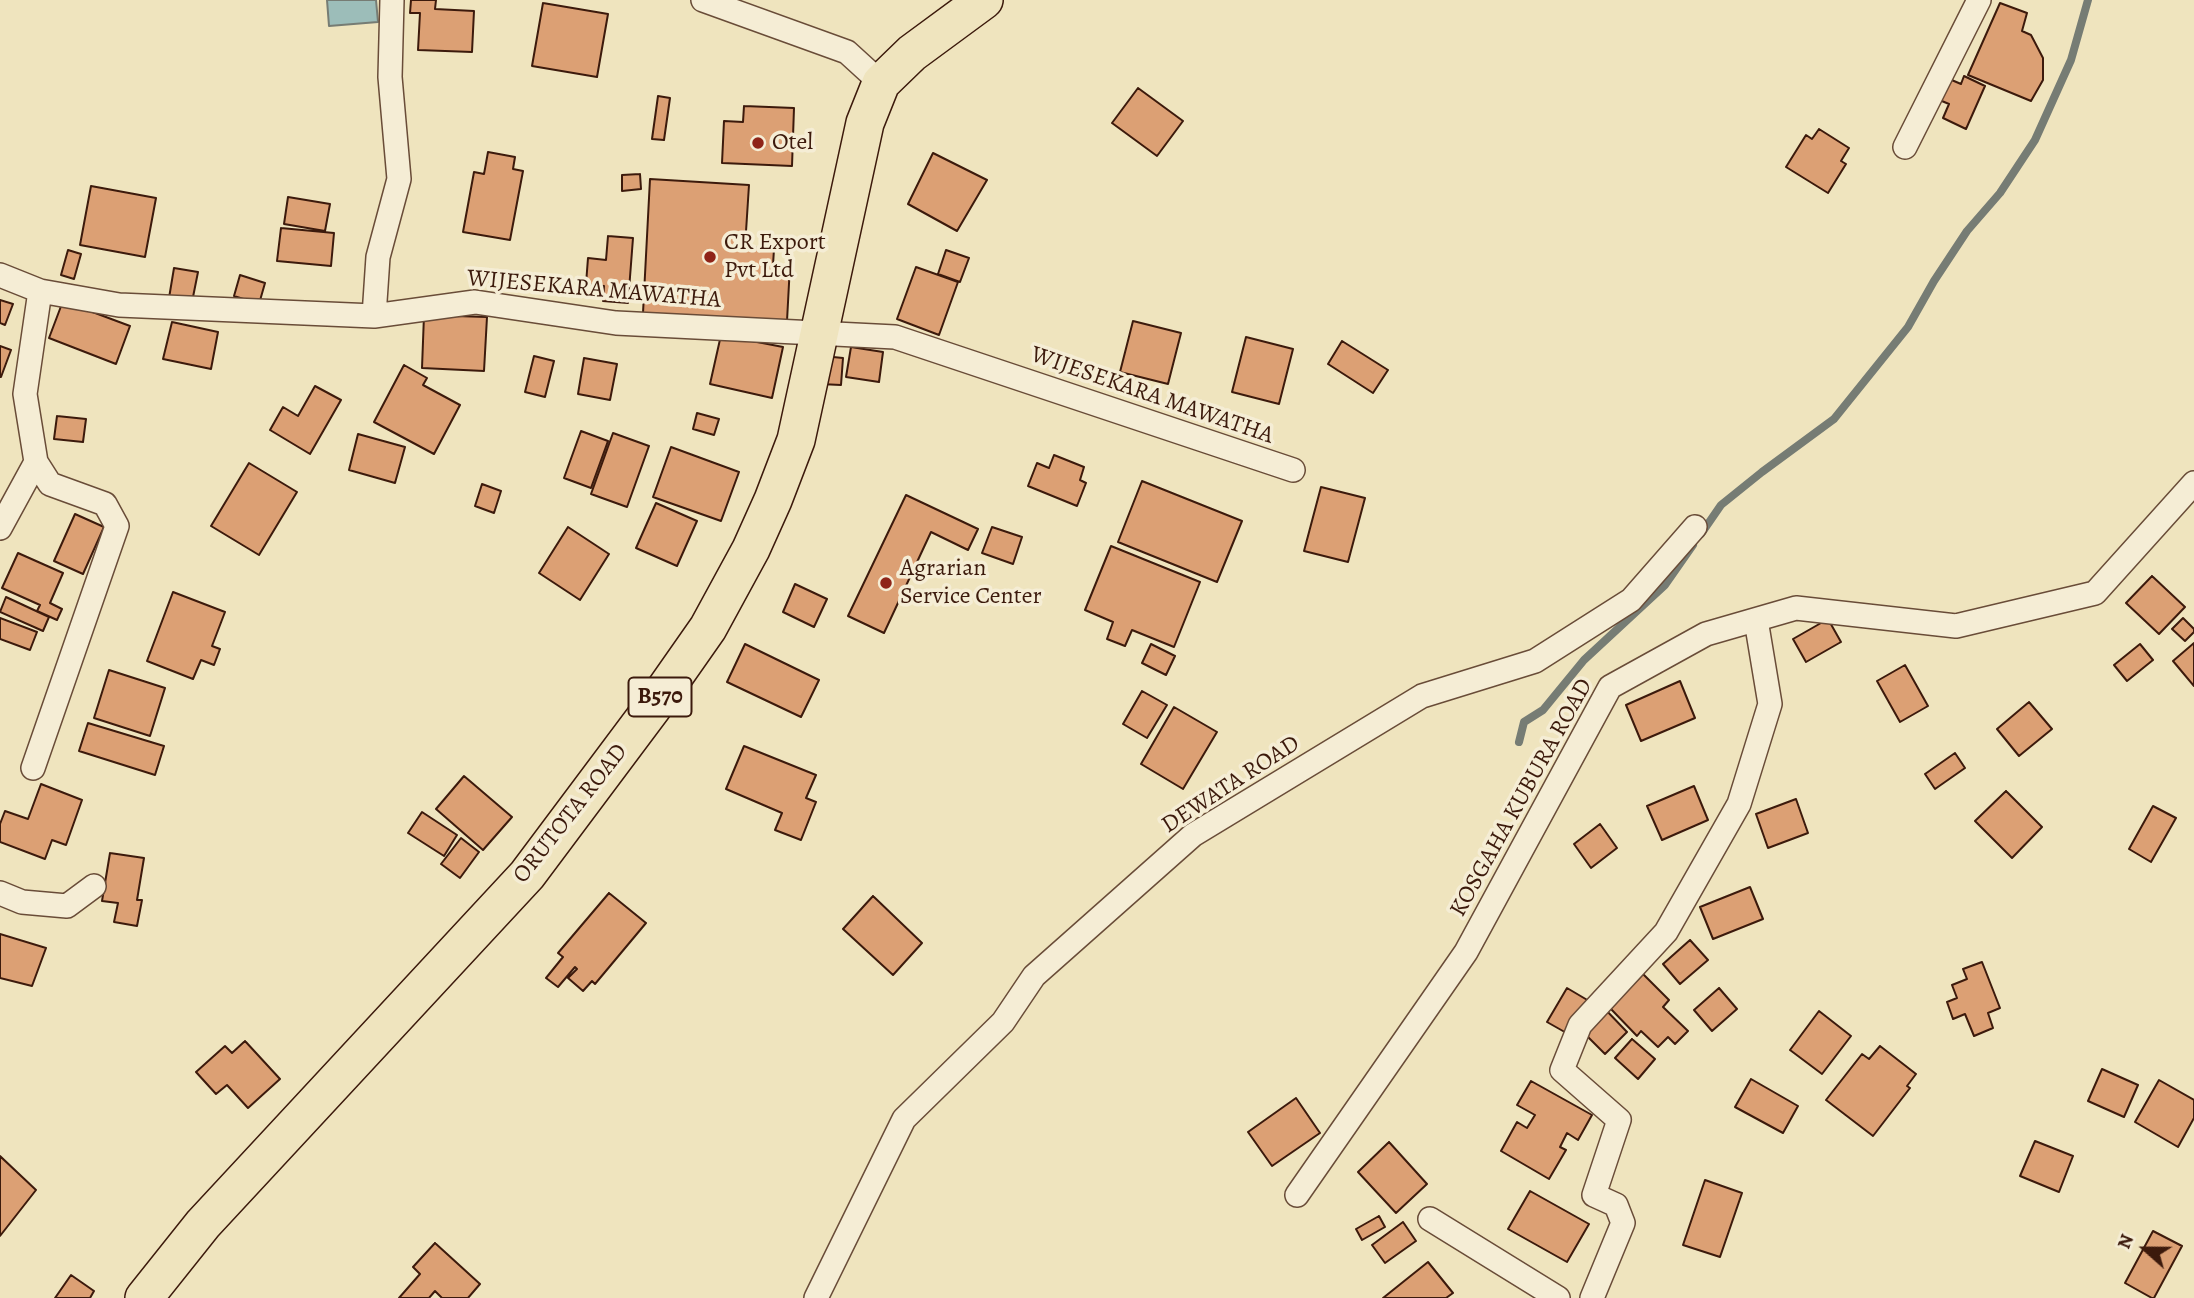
<!DOCTYPE html>
<html>
<head>
<meta charset="utf-8">
<style>
  body { margin:0 }
  #map { position:relative; width:2194px; height:1298px; overflow:hidden; background:#efe4be; font-family:Alegreya,serif }
  canvas { display:block }
  .north { position:absolute; left:2110px; top:1214px; width:70px; height:70px; -webkit-text-stroke:5px #f5edd5; paint-order:stroke; rotate:291deg; font-size:19px; font-weight:700; line-height:28px; text-align:center; color:#3c1a0c }
  .north::after { content:''; display:block; margin:auto; width:24px; height:32px; background:#3c1a0c; clip-path:polygon(50% 0,100% 100%,50% 72%,0 100%) }
</style>
</head>
<body>
<div id="map">
<canvas width="2194" height="1298"></canvas>
<div class="north">N</div>
</div>
<script>
const g = document.querySelector('canvas').getContext('2d');
g.lineJoin = 'round';
function fill(path, color) {
  g.fillStyle = color;
  g.fill(path, 'evenodd');
}
function shape(rows) {
  const path = new Path2D();
  for (const r of rows) {
    path.moveTo(r[0], r[1]);
    for (let i = 2; i < r.length; i += 2) path.lineTo(r[i], r[i + 1]);
  }
  return path;
}
function trace(path, color, width, dash) {
  g.strokeStyle = color;
  g.lineWidth = width;
  g.lineCap = dash ? 'butt' : 'round';
  g.setLineDash(dash || []);
  g.stroke(path);
}
function drawText(font, color, halo, rows, align = 'center') {
  g.font = font + ' Alegreya,serif';
  g.lineWidth = 7;
  g.setLineDash([]);
  g.textBaseline = 'middle';
  g.strokeStyle = halo;
  g.fillStyle = color;
  for (const [text, x, y, turn = 0] of rows) {
    g.save();
    g.translate(x, y);
    g.rotate((+turn || 0) * Math.PI / 180);
    g.textAlign = isNaN(turn) ? turn : align;
    if (halo) g.strokeText(text, 0, 0);
    g.fillText(text, 0, 0);
    g.restore();
  }
}
const water = shape([
  [327,0,376,0,378,22,329,26,327,0]
]);
const stream = shape([
  [1701,534,1721,505,1762,472,1834,419,1908,327,1934,281,1967,231,2000,193,2035,140,2071,60,2088,0],
  [1519,742,1524,722,1543,710,1584,660,1665,585,1693,545]
]);
const building = shape([
  [411,0,436,0,435,9,474,11,472,52,418,50,420,13,410,13,411,0],
  [543,3,608,14,597,77,532,66,543,3],
  [2000,3,2027,13,2022,31,2031,35,2043,58,2043,80,2031,101,1968,75,2000,3],
  [1964,76,1985,86,1966,129,1943,118,1949,104,1937,99,1947,78,1961,84,1964,76],
  [1138,88,1183,121,1157,156,1112,123,1138,88],
  [658,96,670,98,664,140,652,139,658,96],
  [744,106,794,108,792,166,722,163,724,121,743,122,744,106],
  [1819,129,1849,148,1841,161,1846,164,1828,193,1786,167,1806,135,1812,139,1819,129],
  [488,152,515,157,513,169,523,171,510,240,463,232,474,172,484,174,488,152],
  [933,153,987,180,957,231,908,204,933,153],
  [640,174,641,189,622,191,622,175,640,174],
  [650,179,749,185,745,247,774,249,773,265,790,265,787,321,643,313,650,179],
  [91,186,156,198,145,257,80,245,91,186],
  [288,197,330,204,325,231,284,224,288,197],
  [281,228,334,233,331,266,277,261,281,228],
  [608,236,633,238,628,303,603,301,604,286,586,284,588,258,606,260,608,236],
  [68,250,81,254,74,279,61,275,68,250],
  [946,250,969,258,960,282,938,274,946,250],
  [916,267,958,282,939,335,897,319,916,267],
  [174,268,198,272,192,302,169,298,174,268],
  [240,275,265,283,259,304,234,296,240,275],
  [0,300,13,304,5,325,0,323,0,300],
  [63,301,130,326,116,364,49,338,63,301],
  [424,315,487,317,484,371,422,368,424,315],
  [1133,321,1181,333,1168,384,1120,372,1133,321],
  [172,322,218,332,211,369,163,359,172,322],
  [721,335,783,347,772,398,710,384,721,335],
  [1246,337,1293,349,1279,404,1232,392,1246,337],
  [1342,341,1388,370,1373,393,1328,364,1342,341],
  [0,346,11,350,1,377,0,377,0,346],
  [851,347,883,352,879,382,846,377,851,347],
  [534,356,554,361,545,397,525,392,534,356],
  [823,356,843,358,841,385,820,384,823,356],
  [584,358,617,364,610,400,578,394,584,358],
  [404,365,427,378,423,385,460,405,434,454,374,422,404,365],
  [315,386,341,400,310,454,270,430,283,407,298,416,315,386],
  [697,413,719,419,714,435,693,429,697,413],
  [57,416,86,419,83,442,54,439,57,416],
  [581,431,608,441,591,488,564,478,581,431],
  [613,433,649,446,627,507,591,494,613,433],
  [358,434,405,447,395,483,349,470,358,434],
  [671,447,739,472,721,521,653,497,671,447],
  [1054,455,1084,467,1080,480,1086,483,1077,506,1028,486,1037,463,1049,468,1054,455],
  [249,463,297,492,259,555,211,526,249,463],
  [1142,481,1242,521,1217,582,1118,542,1142,481],
  [482,484,501,491,494,513,475,506,482,484],
  [1321,487,1365,498,1348,562,1304,551,1321,487],
  [906,495,978,529,968,550,931,532,884,633,848,616,906,495],
  [656,503,697,521,677,566,636,548,656,503],
  [75,514,104,527,83,574,54,561,75,514],
  [568,527,609,554,580,600,539,573,568,527],
  [992,527,1022,537,1013,564,982,553,992,527],
  [1111,546,1200,582,1174,647,1132,630,1125,646,1107,639,1113,622,1085,610,1111,546],
  [18,553,63,573,50,603,62,609,57,620,37,611,40,605,2,588,18,553],
  [2152,576,2185,607,2159,634,2126,603,2152,576],
  [795,584,827,599,814,627,783,612,795,584],
  [173,592,225,612,212,646,220,649,214,665,201,660,193,679,147,661,173,592],
  [6,597,49,617,43,631,0,612,6,597],
  [0,618,37,632,30,650,0,639,0,618],
  [2183,618,2194,629,2194,632,2185,641,2172,629,2183,618],
  [1828,619,1841,642,1806,662,1793,639,1828,619],
  [2194,643,2194,686,2173,661,2194,643],
  [745,644,819,680,801,717,727,682,745,644],
  [1151,644,1175,656,1166,675,1142,663,1151,644],
  [2140,644,2153,660,2127,681,2114,665,2140,644],
  [1905,665,1928,706,1900,722,1877,681,1905,665],
  [109,670,165,688,150,736,94,718,109,670],
  [1680,681,1695,718,1641,741,1626,705,1680,681],
  [1142,691,1167,705,1147,738,1123,724,1142,691],
  [2029,702,2052,729,2019,756,1997,729,2029,702],
  [1174,707,1217,732,1183,789,1141,764,1174,707],
  [88,723,164,746,155,775,79,751,88,723],
  [744,746,816,775,806,798,816,802,801,840,775,830,782,813,726,789,744,746],
  [1955,753,1965,768,1935,789,1925,774,1955,753],
  [464,776,512,817,483,850,436,809,464,776],
  [41,784,82,800,66,845,52,840,45,859,0,842,0,824,5,811,28,819,41,784],
  [1694,786,1708,820,1662,840,1647,806,1694,786],
  [2006,791,2042,827,2012,858,1975,821,2006,791],
  [1796,799,1808,833,1768,848,1756,814,1796,799],
  [2153,806,2176,818,2151,862,2129,849,2153,806],
  [422,812,457,835,444,856,408,833,422,812],
  [1600,824,1617,848,1591,868,1574,844,1600,824],
  [461,838,479,852,460,878,441,864,461,838],
  [110,853,144,858,137,900,142,900,137,926,114,922,118,903,102,901,110,853],
  [1750,887,1763,919,1713,939,1700,907,1750,887],
  [609,893,646,923,595,984,592,981,583,991,568,978,577,969,575,967,558,987,546,978,563,957,558,953,609,893],
  [873,896,922,943,893,975,843,929,873,896],
  [0,934,46,948,32,986,0,978,0,934],
  [1690,940,1708,960,1680,984,1663,964,1690,940],
  [1982,962,2000,1008,1988,1013,1993,1028,1974,1036,1965,1014,1953,1019,1947,1002,1957,998,1952,985,1967,979,1963,969,1982,962],
  [1643,974,1669,1000,1663,1007,1688,1031,1675,1044,1668,1037,1658,1047,1641,1031,1637,1036,1610,1008,1643,974],
  [1567,988,1589,1001,1570,1035,1547,1022,1567,988],
  [1719,988,1737,1009,1712,1031,1694,1010,1719,988],
  [1604,1008,1627,1032,1605,1054,1581,1030,1604,1008],
  [1819,1011,1851,1036,1822,1074,1790,1050,1819,1011],
  [1632,1039,1655,1059,1638,1079,1615,1058,1632,1039],
  [245,1041,280,1079,248,1108,227,1085,216,1094,196,1072,225,1046,232,1053,245,1041],
  [1880,1046,1916,1074,1907,1086,1910,1088,1873,1136,1826,1100,1862,1054,1869,1059,1880,1046],
  [2102,1069,2138,1085,2124,1117,2088,1101,2102,1069],
  [1751,1079,1798,1106,1783,1133,1735,1107,1751,1079],
  [2159,1080,2194,1100,2194,1118,2178,1147,2135,1122,2159,1080],
  [1531,1081,1592,1115,1578,1140,1567,1133,1560,1147,1566,1150,1549,1179,1501,1151,1517,1122,1527,1128,1535,1115,1517,1105,1531,1081],
  [1296,1098,1320,1133,1272,1166,1248,1132,1296,1098],
  [2035,1141,2073,1156,2059,1192,2020,1176,2035,1141],
  [1389,1142,1427,1184,1396,1213,1358,1172,1389,1142],
  [0,1156,36,1190,0,1236,0,1156],
  [1705,1180,1742,1193,1720,1257,1683,1245,1705,1180],
  [1530,1191,1589,1224,1567,1262,1508,1229,1530,1191],
  [1379,1216,1385,1227,1362,1240,1356,1229,1379,1216],
  [1403,1222,1416,1241,1385,1263,1372,1245,1403,1222],
  [2153,1231,2182,1246,2154,1298,2152,1298,2125,1283,2153,1231],
  [435,1243,480,1284,468,1298,442,1298,435,1291,429,1298,399,1298,420,1274,413,1267,435,1243],
  [1428,1262,1453,1293,1446,1298,1383,1298,1428,1262],
  [71,1275,94,1291,90,1298,55,1298,71,1275]
]);
const minor = shape([
  [703,0,847,52,881,83],
  [1905,147,1979,0],
  [0,275,40,291,119,305,374,316,475,302,616,323,895,337,1293,470],
  [374,316,378,257,399,179,390,77,392,0],
  [0,528,36,462],
  [33,768,117,526,105,504,50,484,36,462,25,394,40,291],
  [0,893,22,902,67,906,94,886],
  [1297,1195,1466,952,1610,687,1706,634,1796,608,1956,626,2095,593,2194,483],
  [1430,1219,1558,1298],
  [816,1298,904,1119,1003,1022,1034,976,1193,835,1422,696,1535,661,1631,600,1695,527],
  [1592,1298,1623,1223,1616,1205,1594,1195,1619,1120,1562,1070,1580,1025,1666,932,1739,804,1770,704,1756,620]
]);
const primary = shape([
  [144,1298,203,1224,527,875,652,708,708,628,751,549,773,500,796,440,865,123,881,83,912,53,984,0]
]);
const markers = [
  [758,143,7,"#8f2418"],
  [710,257,7,"#8f2418"],
  [886,583,7,"#8f2418"]
];
const shields = [
  [660,697,63]
];
const shieldNames = [
  ["B570",660,697]
];
const poiNames = [
  ["Otel",772,143],
  ["CR Export",724,243],
  ["Pvt Ltd",724,271],
  ["Agrarian",900,569],
  ["Service Center",900,597]
];
const streetNames = [
  ["WIJESEKARA MAWATHA",594,290,5],
  ["WIJESEKARA MAWATHA",1152,396,19],
  ["DEWATA ROAD",1231,785,-33],
  ["KOSGAHA KUBURA ROAD",1522,798,-61],
  ["ORUTOTA ROAD",571,814,-52]
];
fill(water, '#9cbdb9');
trace(water, '#767c74', 2);
trace(stream, '#767c74', 8);
fill(building, '#dca074');
trace(building, '#3c1a0c', 2);
trace(minor, '#694c38', 26);
trace(primary, '#3c1a0c', 40);
trace(minor, '#f5edd5', 23);
trace(primary, '#efe4be', 37);
for (const [x, y, r, color] of markers) {
  const dot = new Path2D();
  dot.arc(x, y, r, 0, 2 * Math.PI);
  g.fillStyle = color;
  g.fill(dot);
  trace(dot, '#f5edd5', 2.5);
}
for (const [x, y, w] of shields) {
  const box = new Path2D();
  box.roundRect(x - w / 2, y - 19.5, w, 39, 5);
  g.fillStyle = '#f5edd5';
  g.fill(box);
  trace(box, '#3c1a0c', 2);
}
drawText('bold 23px', '#3c1a0c', null, shieldNames);
drawText('24px', '#3c1a0c', '#f5edd5', poiNames, 'left');
drawText('24px', '#3c1a0c', '#f5edd5', streetNames);
</script>
</body>
</html>
